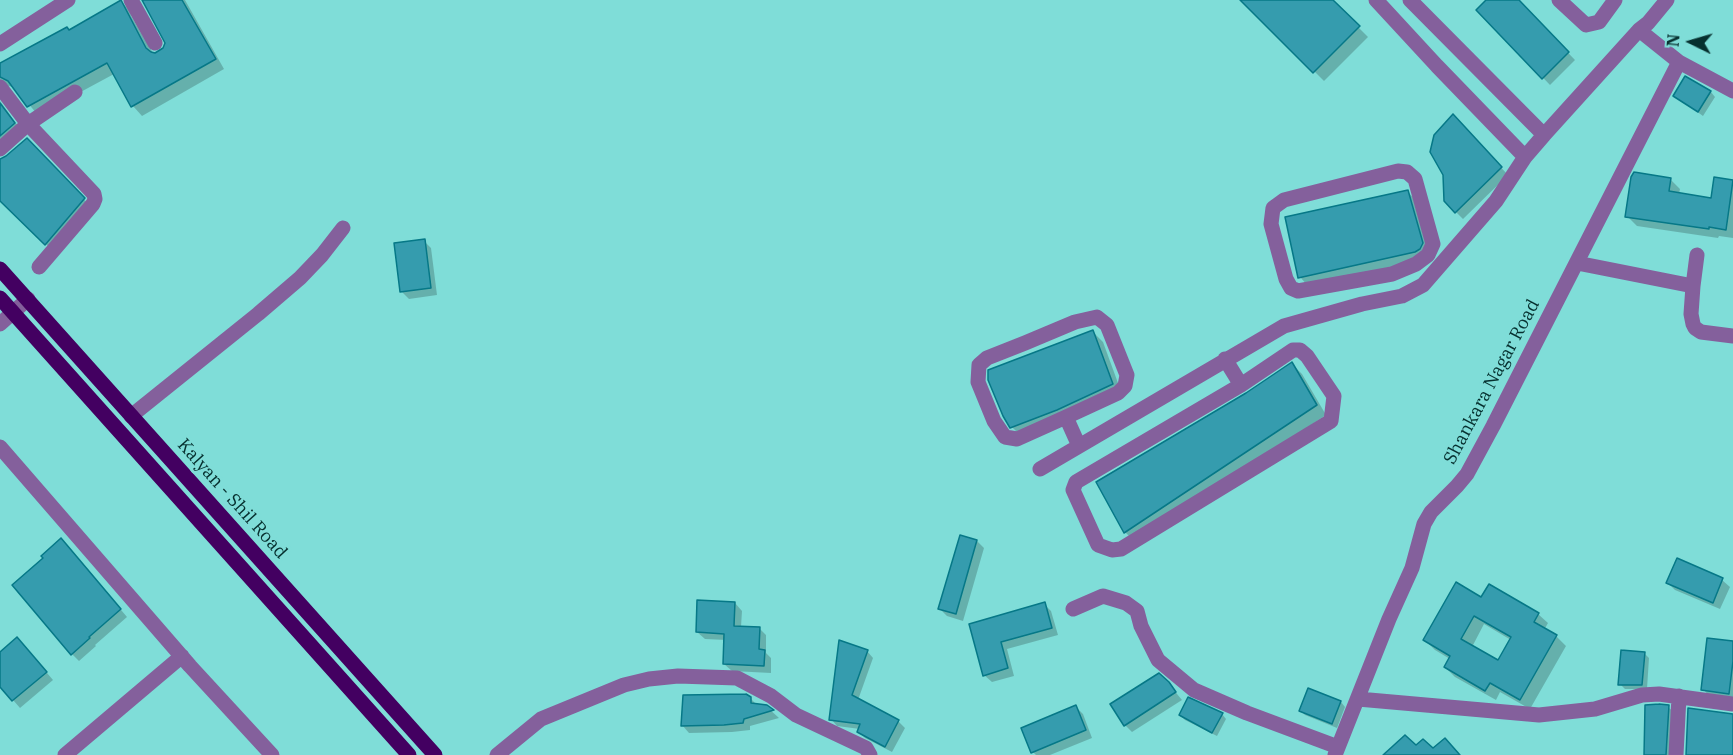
<!DOCTYPE html>
<html>
<head>
<meta charset="utf-8">
<style>
  body { margin:0 }
  #map { position:relative; width:1733px; height:755px; overflow:hidden; background:#7fddd8; font-family:"IBM Plex Serif",serif }
  canvas { display:block }
  .north { position:absolute; left:1661px; top:12px; width:60px; height:60px; -webkit-text-stroke:4px #7fddd8; paint-order:stroke; rotate:275deg; font-size:16px; font-weight:700; line-height:24px; text-align:center; color:#06302f }
  .north::after { content:''; display:block; margin:auto; width:21px; height:27px; background:#06302f; clip-path:polygon(50% 0,100% 100%,50% 72%,0 100%) }
</style>
</head>
<body>
<div id="map">
<canvas width="1733" height="755"></canvas>
<div class="north">N</div>
</div>
<script>
const g = document.querySelector('canvas').getContext('2d');
g.lineJoin = 'round';
function fill(path, color) {
  g.fillStyle = color;
  g.fill(path, 'evenodd');
}
function shape(rows) {
  const path = new Path2D();
  for (const r of rows) {
    path.moveTo(r[0], r[1]);
    for (let i = 2; i < r.length; i += 2) path.lineTo(r[i], r[i + 1]);
  }
  return path;
}
function trace(path, color, width, dash) {
  g.strokeStyle = color;
  g.lineWidth = width;
  g.lineCap = dash ? 'butt' : 'round';
  g.setLineDash(dash || []);
  g.stroke(path);
}
function drawText(font, color, halo, rows, align = 'center') {
  g.font = font + ' "IBM Plex Serif",serif';
  g.lineWidth = 6;
  g.setLineDash([]);
  g.textBaseline = 'middle';
  g.strokeStyle = halo;
  g.fillStyle = color;
  for (const [text, x, y, turn = 0] of rows) {
    g.save();
    g.translate(x, y);
    g.rotate((+turn || 0) * Math.PI / 180);
    g.textAlign = isNaN(turn) ? turn : align;
    if (halo) g.strokeText(text, 0, 0);
    g.fillText(text, 0, 0);
    g.restore();
  }
}
const shadow = shape([
  [144,0,185,0,224,69,142,116,133,106,114,74,38,115,14,87,8,86,0,94,0,65,69,31,121,1,130,11,131,16,153,53,161,52,166,44],
  [1243,0,1331,0,1368,37,1324,81],
  [1488,0,1517,0,1575,60,1550,85,1478,10],
  [1685,78,1711,92,1715,97,1703,116,1675,96],
  [0,101,23,133,0,155],
  [1453,116,1508,175,1463,219,1456,212],
  [37,149,93,209,55,253,0,199,0,160],
  [1715,178,1733,181,1733,238,1719,236,1718,238,1637,226,1627,216,1670,179,1680,189,1679,194,1712,199],
  [1408,192,1417,202,1430,258,1309,287,1300,277],
  [424,241,431,248,437,295,409,299,401,291],
  [1093,332,1103,342,1122,394,1022,437,1012,427],
  [1292,364,1302,374,1326,415,1135,542,1125,532,1247,395],
  [977,541,984,548,963,621,947,616,940,609],
  [68,547,127,617,95,645,96,646,79,661,72,654,45,558],
  [1722,580,1730,587,1720,609,1675,590,1668,583],
  [1482,599,1538,614,1548,623,1544,630,1556,636,1566,646,1530,709,1500,692,1496,700,1455,677,1445,667,1450,659,1435,650,1425,640],
  [1484,624,1511,640,1499,662,1472,647],
  [735,603,742,611,741,627,759,628,766,635,766,653,771,658,771,673,732,671,724,664,726,640,705,639,697,632],
  [1044,604,1051,611,1058,635,1007,649,1014,676,992,682,984,675,970,625],
  [1733,643,1733,700,1710,697,1703,689],
  [24,646,53,680,20,708,0,685,0,654],
  [867,651,873,658,858,700,898,721,905,728,892,752,865,738,858,731,860,729,837,726,831,719],
  [1644,653,1649,658,1647,689,1625,689,1620,684],
  [1168,683,1182,700,1132,732,1125,725],
  [1308,689,1341,702,1345,707,1337,728,1305,715,1300,710],
  [750,698,758,706,767,707,779,718,750,726,750,730,732,732,689,733,682,725],
  [1076,707,1083,714,1092,738,1050,755,1036,755,1033,752],
  [1668,707,1675,713,1673,755,1646,755],
  [1222,714,1226,719,1217,736,1185,720,1180,715]
]);
const building = shape([
  [121,0,146,48,151,52,155,53,163,48,165,43,142,0,182,0,216,59,131,107,107,63,27,107,8,81,0,77,0,63,67,27,69,30,121,0],
  [1240,0,1333,0,1360,26,1313,73,1240,0],
  [1486,0,1519,0,1569,52,1542,79,1476,10,1486,0],
  [1685,76,1711,91,1698,112,1673,96,1685,76],
  [0,103,15,123,0,136,0,103],
  [1453,114,1502,167,1455,213,1444,201,1443,175,1430,152,1434,135,1453,114],
  [27,138,85,198,45,245,0,201,0,159,6,156,27,138],
  [1634,172,1671,178,1669,191,1711,198,1714,177,1733,180,1726,230,1709,227,1709,229,1625,217,1631,177,1634,172],
  [1408,190,1423,243,1420,249,1415,252,1298,278,1285,217,1408,190],
  [425,239,431,288,400,292,394,243,425,239],
  [1093,330,1113,384,1057,410,1010,428,1003,416,988,380,988,370,1093,330],
  [1292,362,1317,405,1124,533,1096,482,1246,393,1292,362],
  [960,535,977,540,956,614,938,609,960,535],
  [61,538,121,609,89,637,90,638,71,655,12,585,43,558,41,556,61,538],
  [1677,558,1723,578,1713,603,1666,583,1677,558],
  [1456,582,1481,597,1489,584,1539,613,1534,622,1557,635,1520,700,1490,683,1485,691,1444,667,1450,656,1423,640,1456,582],
  [1474,616,1511,637,1498,660,1461,639,1474,616],
  [697,600,735,602,734,626,760,627,759,649,765,650,764,666,723,664,724,634,696,632,697,600],
  [1045,602,1052,628,1001,642,1008,668,983,676,969,624,1045,602],
  [17,637,47,672,12,701,0,687,0,652,17,637],
  [1707,638,1733,641,1733,661,1729,694,1701,690,1707,638],
  [839,640,868,650,852,695,899,720,885,747,857,732,860,724,829,720,839,640],
  [1621,650,1645,652,1642,685,1618,685,1621,650],
  [1159,673,1169,682,1176,692,1124,726,1110,704,1159,673],
  [1308,688,1341,701,1332,724,1299,711,1308,688],
  [746,694,751,697,751,703,767,705,774,710,744,719,743,723,724,725,681,726,683,695,746,694],
  [1188,697,1223,713,1212,733,1179,715,1188,697],
  [1659,704,1669,705,1666,755,1644,755,1645,705,1659,704],
  [1076,705,1086,730,1031,753,1021,728,1076,705],
  [1688,708,1733,714,1733,755,1686,755,1688,708],
  [1405,735,1416,745,1423,739,1433,748,1445,738,1460,755,1383,755,1405,735]
]);
const minor = shape([
  [131,0,155,43],
  [1376,0,1437,66,1525,157],
  [1410,0,1544,135],
  [1559,0,1586,25,1599,22,1615,0],
  [1639,30,1679,62,1733,91],
  [0,44,68,0],
  [0,87,28,124,94,194,95,199,93,204,39,267],
  [0,149,28,124,75,92],
  [1398,171,1407,172,1415,179,1433,244,1428,255,1416,264,1392,274,1298,291,1291,288,1286,279,1271,224,1273,208,1284,200,1398,171],
  [1577,263,1693,286,1691,314,1693,324,1695,328,1701,332,1733,336],
  [1693,286,1697,255],
  [0,324,28,299],
  [1225,359,1241,385,1293,350,1300,350,1307,356,1334,396,1331,421,1121,549,1112,550,1098,545,1073,490,1076,482,1241,385],
  [131,416,258,314,300,278,322,255,343,228],
  [1066,417,1118,393,1125,386,1127,375,1107,325,1097,317,1075,322,1025,343,987,358,979,365,978,382,994,421,1005,437,1017,439,1066,417,1079,446],
  [0,447,190,666,272,755],
  [1040,469,1284,326,1362,304,1402,296,1423,285,1496,201,1525,157,1544,135,1639,30,1648,23,1667,0],
  [1073,609,1103,596,1126,603,1137,611,1141,626,1158,660,1194,690,1247,713,1338,747],
  [1358,699,1539,715,1595,709,1642,695,1659,694,1733,704],
  [65,755,182,656],
  [497,755,541,719,624,685,649,679,678,676,737,678,771,696,796,715,866,748,870,755],
  [1335,755,1389,619,1412,568,1424,524,1431,512,1457,486,1467,474,1493,426,1679,62],
  [1676,755,1679,696]
]);
const major = shape([
  [0,269,435,755],
  [0,298,409,755]
]);
const streetNames = [
  ["Shankara Nagar Road",1492,382,-62],
  ["Kalyan - Shil Road",232,499,48]
];
fill(shadow, '#0003');
fill(building, '#359cae');
trace(building, '#067887', 1.5);
trace(minor, '#84609c', 15);
trace(major, '#430061', 15);
drawText('18px', '#06302f', '#7fddd8', streetNames);
</script>
</body>
</html>
